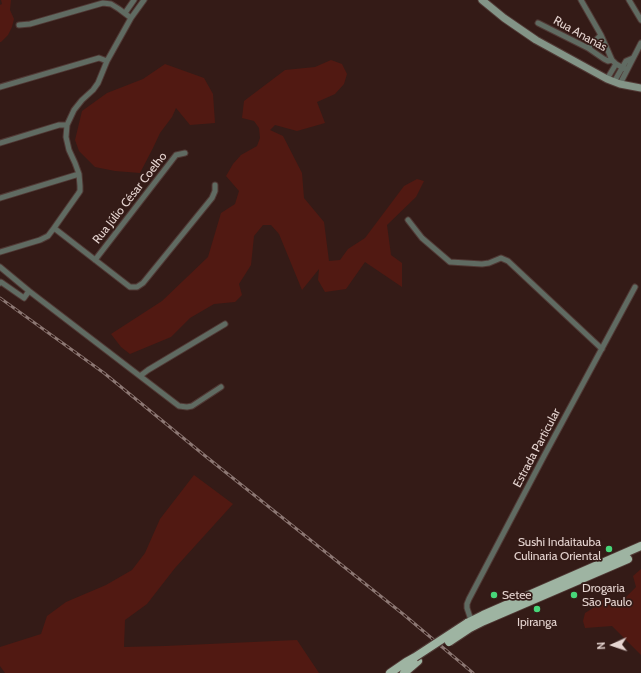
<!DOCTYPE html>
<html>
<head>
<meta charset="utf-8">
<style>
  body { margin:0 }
  #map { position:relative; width:641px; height:673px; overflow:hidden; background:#341b17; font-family:Cabin,sans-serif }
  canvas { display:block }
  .north { position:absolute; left:593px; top:625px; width:40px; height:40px; -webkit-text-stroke:3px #341b17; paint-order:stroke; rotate:267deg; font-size:11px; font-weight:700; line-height:16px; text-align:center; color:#e5d4d0 }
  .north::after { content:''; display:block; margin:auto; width:14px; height:18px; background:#e5d4d0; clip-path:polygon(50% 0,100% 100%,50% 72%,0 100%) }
</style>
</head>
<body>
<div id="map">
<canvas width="641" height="673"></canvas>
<div class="north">N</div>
</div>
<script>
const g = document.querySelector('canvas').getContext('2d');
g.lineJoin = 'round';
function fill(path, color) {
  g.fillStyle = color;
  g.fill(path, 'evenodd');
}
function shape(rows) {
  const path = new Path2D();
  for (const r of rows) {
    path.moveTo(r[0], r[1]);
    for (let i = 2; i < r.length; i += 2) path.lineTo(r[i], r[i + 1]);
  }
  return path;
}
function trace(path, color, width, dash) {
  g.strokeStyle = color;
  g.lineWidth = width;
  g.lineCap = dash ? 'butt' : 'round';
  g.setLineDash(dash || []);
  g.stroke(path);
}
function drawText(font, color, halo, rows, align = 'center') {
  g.font = font + ' Cabin,sans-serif';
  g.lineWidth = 3.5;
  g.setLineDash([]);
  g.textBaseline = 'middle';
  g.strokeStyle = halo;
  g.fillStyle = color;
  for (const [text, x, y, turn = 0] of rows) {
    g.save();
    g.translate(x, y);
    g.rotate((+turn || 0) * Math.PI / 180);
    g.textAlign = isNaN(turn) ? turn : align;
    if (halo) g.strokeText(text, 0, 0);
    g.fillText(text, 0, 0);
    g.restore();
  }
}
const green = shape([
  [1,0,11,0,10,10,14,19,12,27,8,35,1,42,0,42,0,5,2,4],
  [331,60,342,64,347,74,344,84,335,94,317,102,325,123,297,131,275,125,270,130,283,136,302,173,304,198,324,222,329,261,340,260,348,249,365,238,404,186,417,179,424,181,416,197,387,225,391,255,402,263,402,287,365,262,346,289,325,292,318,280,319,269,302,290,279,234,271,225,263,225,254,236,251,265,239,284,242,295,235,302,214,304,190,318,171,337,130,354,121,347,111,334,162,301,208,257,221,213,235,204,239,191,226,176,233,164,241,155,257,146,260,138,259,128,254,121,242,118,244,101,285,70,315,67],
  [165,64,204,78,213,94,215,123,190,125,176,108,172,117,160,133,153,148,140,173,115,171,95,167,79,151,75,140,82,111,107,93,143,79],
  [194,475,233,504,175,568,147,604,125,620,124,647,165,646,297,640,319,673,5,673,0,666,0,647,41,634,47,616,66,602,106,585,132,570,145,553,160,519],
  [641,569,641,655,612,626,585,628,583,621,585,613,593,608,599,601,607,599,615,602,623,600,636,587,633,576]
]);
const street = shape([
  [581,0,601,35,612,60,616,64,627,70],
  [629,0,641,20],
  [125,13,134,0],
  [538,23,588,48,604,59,608,61,612,60],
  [19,25,30,24,103,3,111,4,119,9,131,18],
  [588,48,601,35],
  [607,79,616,64],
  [614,82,626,61,633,58],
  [620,84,641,43],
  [0,87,99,58,107,61],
  [0,143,59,125,67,125],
  [0,198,79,174],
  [408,220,422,238,450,262,482,264,489,263,501,258,508,261,602,349],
  [54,228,130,287,137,287,143,283,212,198,215,191,215,185],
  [0,252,40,240,48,236,54,228,78,194,80,191,80,186,79,174,75,163,69,150,66,137,67,125,74,110,82,100,93,90,98,83,107,61,131,18,144,0],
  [95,260,176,155,185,153],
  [0,267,29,291,179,406,187,407,192,406,221,387],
  [0,283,1,282,24,298,29,291],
  [140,376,148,370,225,324],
  [475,621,470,617,467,608,467,604,469,599,544,456,635,287]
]);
const secondary = shape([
  [482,0,504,18,536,40,607,79,620,84,641,88]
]);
const primary = shape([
  [467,623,483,615,641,546],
  [470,628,484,621,628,559],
  [390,673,406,662,415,657],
  [404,673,418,661]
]);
const rail = shape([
  [0,298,104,373,204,455,403,614,473,673]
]);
const primaryBridge = shape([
  [449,642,470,628],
  [415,657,467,623]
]);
const markers = [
  [609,549,4,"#47d779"],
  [494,595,4,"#47d779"],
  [574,595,4,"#47d779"],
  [537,609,4,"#47d779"]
];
const streetNames = [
  ["Rua Ananás",580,34,29],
  ["Rua Júlio César Coelho",130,198,-52],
  ["Estrada Particular",537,448,-62]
];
const poiNames = [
  ["Sushi Indaitauba",601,542,"right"],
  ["Culinaria Oriental",601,556,"right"],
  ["Drogaria",582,588],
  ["São Paulo",582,602],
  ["Setee",502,595],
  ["Ipiranga",537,622,"center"]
];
fill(green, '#511912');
trace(street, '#503935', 7);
trace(secondary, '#503935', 9);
trace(primary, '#503935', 10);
trace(street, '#606b62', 5);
trace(secondary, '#839487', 7);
trace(primary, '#9eb4a2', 8);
trace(rail, '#8c7773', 3);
trace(rail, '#341b17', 1.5, [4.5]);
trace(primaryBridge, '#503935', 10, []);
trace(primaryBridge, '#9eb4a2', 8);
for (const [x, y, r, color] of markers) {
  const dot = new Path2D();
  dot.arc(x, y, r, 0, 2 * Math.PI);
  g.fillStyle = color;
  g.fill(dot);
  trace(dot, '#341b17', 1.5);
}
drawText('12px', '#e5d4d0', '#341b17', streetNames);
drawText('12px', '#e5d4d0', '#341b17', poiNames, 'left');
</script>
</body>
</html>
